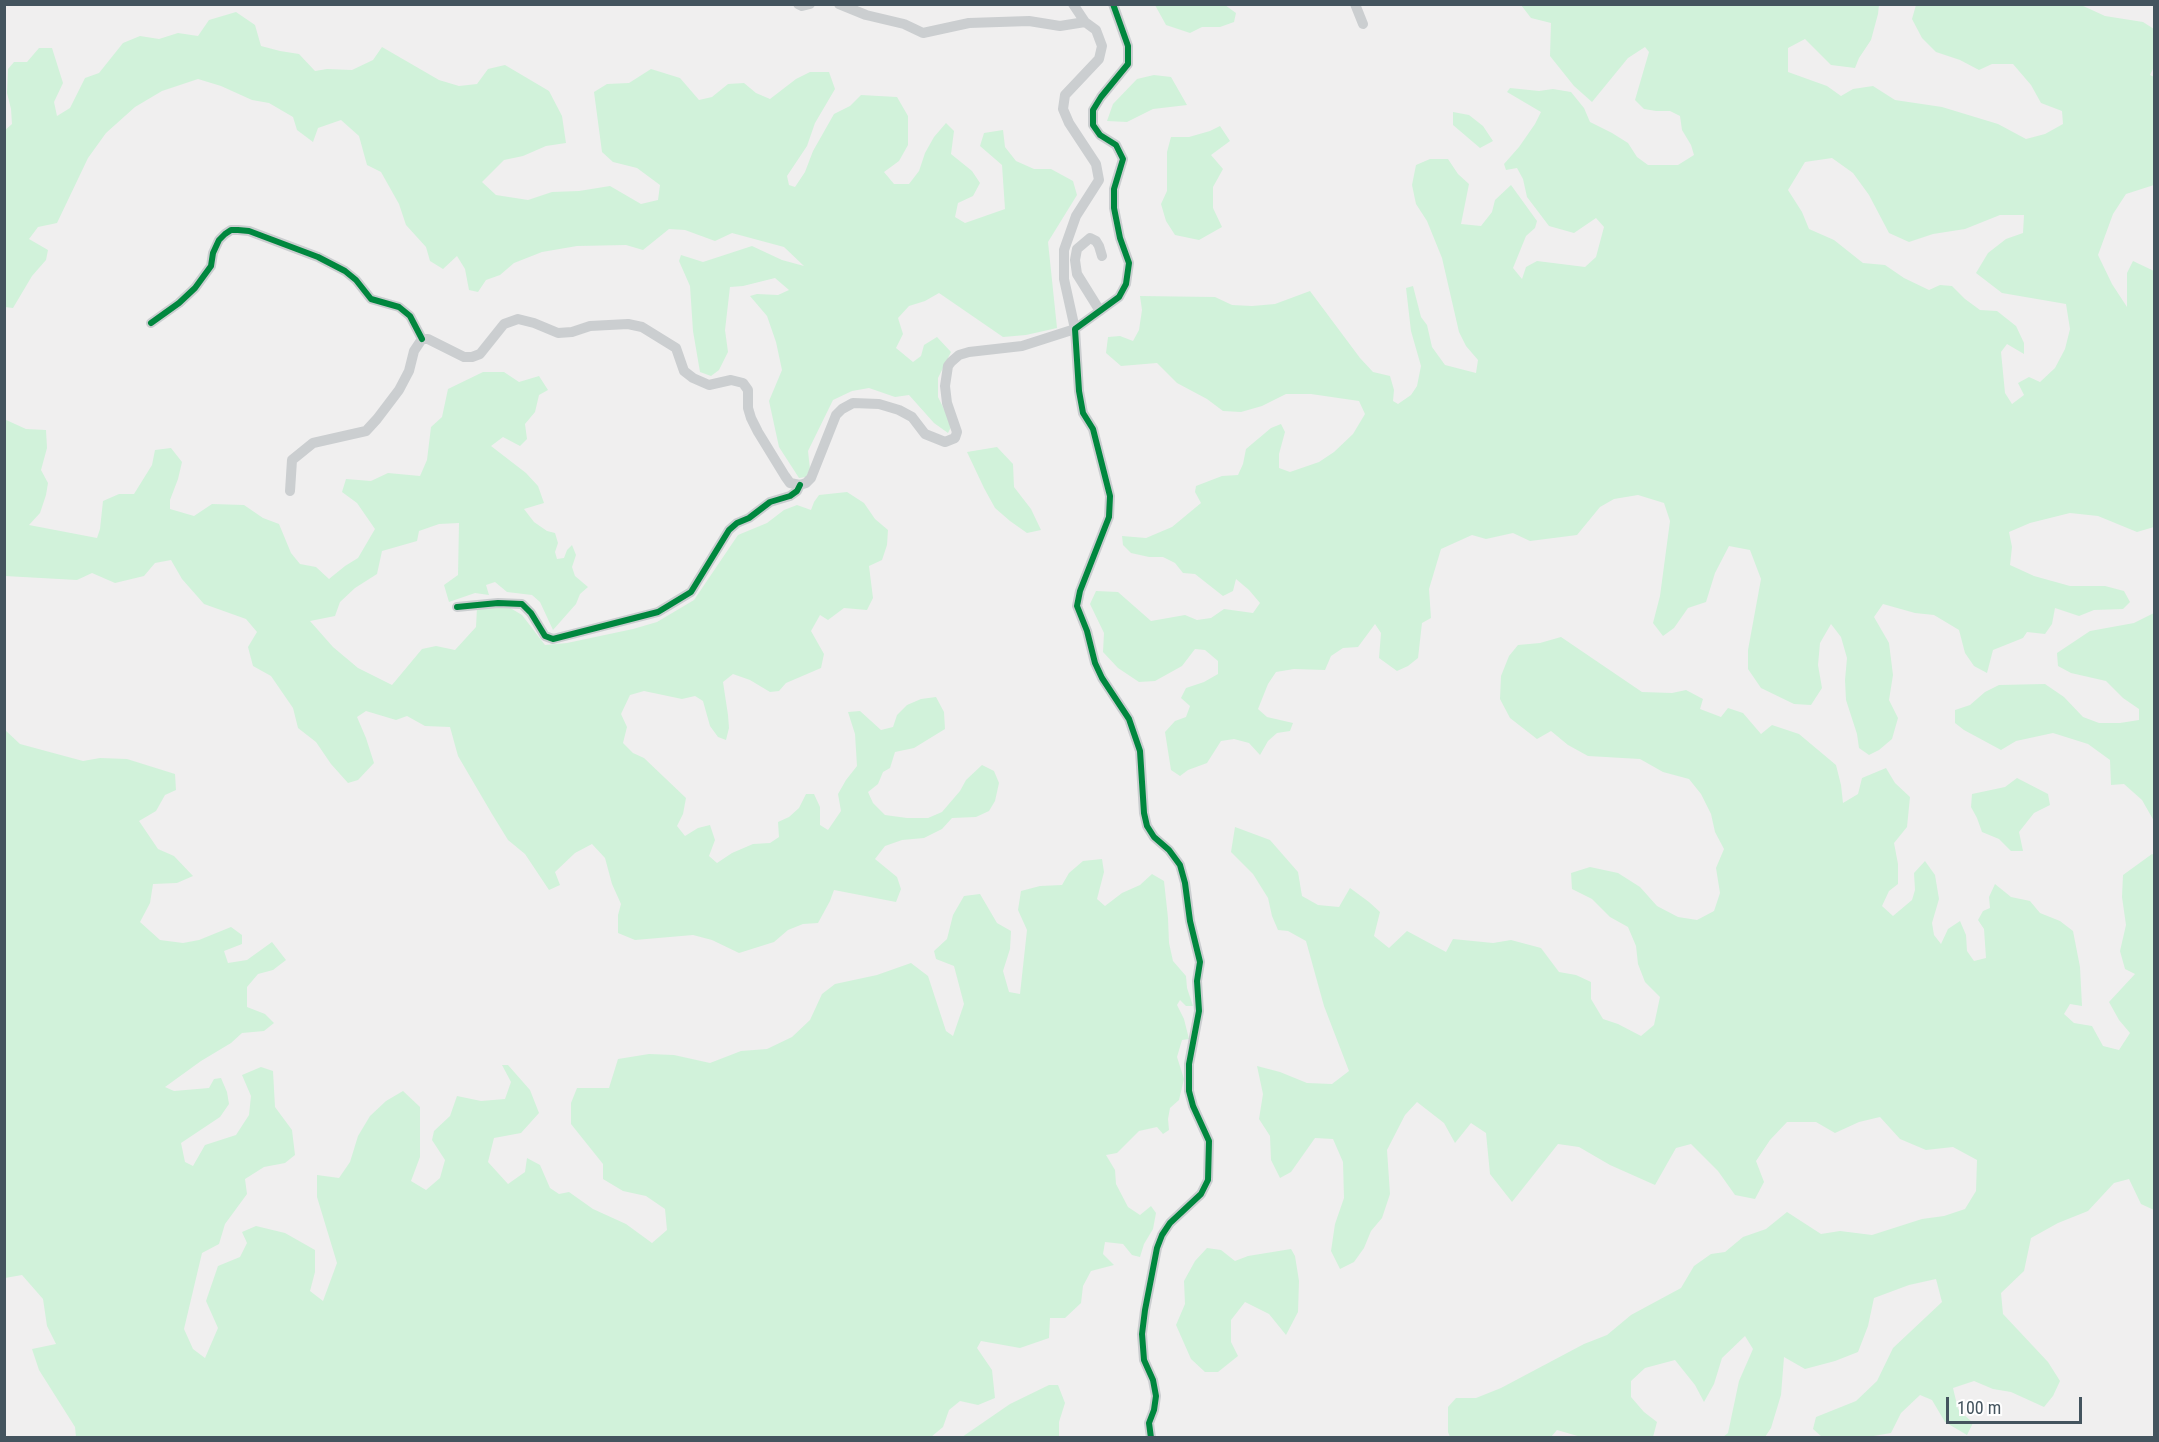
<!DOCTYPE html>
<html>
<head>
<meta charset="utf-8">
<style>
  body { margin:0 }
  #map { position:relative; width:2159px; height:1442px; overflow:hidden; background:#f0efef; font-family:"Roboto Condensed",sans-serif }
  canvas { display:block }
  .frame { position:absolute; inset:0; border:6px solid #44545e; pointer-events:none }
  .scale { position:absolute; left:1946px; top:1397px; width:136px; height:27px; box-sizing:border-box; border:3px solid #44545e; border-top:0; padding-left:8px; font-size:18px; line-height:21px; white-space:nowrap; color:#44545e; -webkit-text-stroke:4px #fff; paint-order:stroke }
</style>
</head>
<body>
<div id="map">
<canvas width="2159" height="1442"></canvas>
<div class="frame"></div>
<div class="scale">100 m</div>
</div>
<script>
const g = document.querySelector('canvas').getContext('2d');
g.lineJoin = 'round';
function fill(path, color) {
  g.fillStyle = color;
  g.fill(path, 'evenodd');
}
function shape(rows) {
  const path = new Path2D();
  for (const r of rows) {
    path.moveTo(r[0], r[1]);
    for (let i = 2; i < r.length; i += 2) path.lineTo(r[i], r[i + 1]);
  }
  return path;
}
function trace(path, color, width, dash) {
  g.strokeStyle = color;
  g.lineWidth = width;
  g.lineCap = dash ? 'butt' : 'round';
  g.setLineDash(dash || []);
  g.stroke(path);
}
const green = shape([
  [1155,5,1225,5,1236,13,1234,22,1220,27,1202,27,1190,33,1166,25],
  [1521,5,1879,5,1878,14,1871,40,1859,58,1855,68,1831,65,1805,39,1788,48,1788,72,1827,86,1841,96,1853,89,1873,86,1895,100,1942,107,1998,124,2026,139,2045,134,2063,124,2062,111,2041,103,2031,85,2013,64,1992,64,1979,70,1960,60,1936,52,1922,38,1912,19,1916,5,2081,5,2105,16,2143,22,2154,29,2154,67,2150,75,2154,77,2154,185,2126,194,2113,214,2098,255,2112,284,2127,307,2127,273,2133,261,2154,271,2154,527,2137,532,2098,516,2070,513,2030,523,2009,532,2012,547,2010,565,2034,576,2070,586,2105,586,2124,591,2130,602,2123,609,2094,610,2079,616,2055,608,2052,624,2045,634,2027,632,2023,638,1993,650,1987,673,1974,666,1965,653,1959,630,1934,615,1915,613,1883,604,1874,617,1889,643,1893,675,1889,700,1898,718,1892,739,1879,750,1869,755,1859,748,1857,734,1846,700,1845,680,1847,658,1841,637,1831,624,1820,643,1818,665,1822,688,1811,705,1794,704,1761,688,1748,669,1748,650,1761,579,1750,550,1729,546,1715,573,1706,602,1688,608,1674,628,1663,636,1653,623,1660,596,1670,521,1664,503,1638,495,1614,499,1600,507,1577,535,1530,541,1513,533,1486,539,1472,535,1441,549,1429,589,1431,618,1422,623,1418,658,1408,666,1397,671,1379,658,1381,633,1375,624,1358,647,1343,648,1331,656,1325,670,1294,669,1276,672,1268,684,1258,709,1267,717,1293,723,1290,731,1277,733,1268,741,1260,755,1249,743,1234,739,1221,741,1207,763,1188,770,1180,776,1171,770,1165,732,1175,721,1186,717,1190,706,1181,698,1186,688,1204,682,1218,674,1218,661,1205,650,1195,649,1182,666,1155,681,1139,682,1118,668,1103,652,1104,633,1090,604,1096,591,1118,592,1151,621,1185,615,1197,620,1211,618,1224,609,1253,613,1260,603,1249,590,1236,579,1233,591,1223,596,1195,574,1183,573,1175,563,1163,557,1149,557,1131,553,1123,545,1122,536,1146,538,1172,527,1201,503,1195,492,1196,486,1222,476,1238,475,1243,464,1246,449,1271,428,1281,424,1285,432,1279,454,1279,468,1290,472,1319,462,1334,452,1353,434,1365,414,1359,401,1311,394,1286,394,1262,406,1241,412,1223,411,1207,399,1177,383,1157,363,1121,366,1106,353,1108,337,1120,336,1133,341,1139,330,1142,310,1140,296,1215,297,1232,305,1252,306,1275,304,1310,291,1360,358,1373,372,1390,376,1394,390,1393,401,1398,404,1411,395,1417,386,1421,366,1411,331,1406,288,1413,286,1421,317,1427,325,1432,347,1445,365,1476,373,1478,360,1466,346,1459,332,1442,258,1427,221,1416,204,1412,185,1416,165,1430,159,1448,159,1458,174,1469,184,1461,224,1481,226,1492,212,1495,200,1511,185,1537,221,1535,228,1526,236,1513,268,1522,279,1526,267,1537,261,1585,267,1596,257,1604,227,1596,218,1574,233,1549,226,1527,197,1523,179,1517,168,1506,170,1504,164,1519,147,1535,124,1541,112,1507,92,1510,88,1539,91,1553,89,1571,92,1584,108,1590,122,1612,133,1628,143,1637,157,1648,165,1678,165,1694,155,1691,145,1682,130,1680,116,1670,111,1656,111,1644,109,1635,100,1649,52,1645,47,1628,58,1592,102,1574,86,1550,56,1551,23,1531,18],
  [1832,158,1853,173,1869,195,1889,233,1909,242,1933,234,1965,229,2000,215,2024,215,2023,233,2006,239,1988,253,1976,273,2002,293,2066,304,2070,329,2065,349,2055,368,2040,382,2029,377,2018,383,2024,395,2012,404,2005,393,2001,352,2007,344,2024,354,2024,343,2016,326,1997,311,1980,310,1965,299,1952,286,1940,285,1929,290,1904,278,1885,265,1863,263,1834,240,1809,229,1802,212,1788,190,1805,162],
  [236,12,255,25,261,46,280,51,299,54,315,71,327,69,352,70,373,60,382,47,439,80,459,86,477,84,488,69,505,65,549,91,562,116,566,143,546,146,523,156,504,160,482,182,496,195,528,200,552,192,579,191,610,186,641,204,658,200,660,185,637,168,613,162,602,152,594,92,607,84,629,83,651,69,680,78,699,100,712,97,728,84,744,83,756,93,770,99,796,79,810,72,829,72,835,89,815,123,807,146,787,176,789,185,795,187,805,172,813,151,834,114,850,106,861,95,897,97,908,116,908,145,899,161,884,172,894,184,909,184,919,171,925,153,934,137,946,123,954,131,951,154,972,171,980,183,973,196,958,203,955,217,965,223,1005,209,1002,165,980,146,984,133,1003,130,1005,147,1016,161,1034,169,1051,169,1073,181,1077,195,1048,242,1057,328,1026,335,1003,337,939,293,925,301,909,306,898,318,903,334,896,348,913,362,921,356,924,345,937,337,951,352,938,378,938,397,952,425,948,433,934,423,909,395,895,397,869,388,852,391,833,400,808,451,810,469,806,477,799,478,779,447,769,401,782,370,776,342,767,316,750,296,757,294,778,295,789,290,775,278,743,286,730,287,725,330,728,352,719,370,711,376,700,372,693,331,690,286,679,261,681,255,703,262,752,246,782,260,804,266,784,247,732,233,715,241,685,230,669,229,643,250,626,245,577,246,542,252,514,263,500,275,486,280,478,292,469,290,465,269,457,256,443,269,430,261,426,247,406,225,399,204,381,172,367,165,359,136,341,120,318,128,313,142,297,130,293,117,269,103,252,100,221,86,198,79,162,91,135,107,106,133,88,158,57,223,38,227,29,239,48,250,46,260,32,276,13,308,5,307,4,131,12,124,11,109,7,93,8,69,14,62,27,62,39,48,52,48,63,83,54,102,57,116,70,108,85,78,99,73,123,43,140,36,159,39,178,33,198,36,209,20],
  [1154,75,1171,77,1187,105,1153,109,1127,122,1107,121,1113,104,1137,79],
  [1453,112,1469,115,1483,126,1493,141,1480,148,1453,125],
  [1220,126,1230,141,1211,155,1223,169,1213,187,1213,208,1222,227,1199,240,1175,235,1166,221,1161,204,1167,191,1167,152,1171,137,1189,137,1210,131],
  [483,372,504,372,519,382,539,376,548,390,539,395,535,412,525,424,527,439,520,446,503,437,491,446,526,473,538,486,544,503,524,509,534,522,547,531,555,533,558,543,555,552,557,559,564,558,567,550,572,545,576,555,572,567,575,576,588,587,580,594,576,604,553,630,540,602,532,595,507,592,495,582,486,585,489,595,475,593,449,602,444,585,458,575,459,523,439,524,419,531,417,541,382,551,377,574,355,588,340,602,335,616,310,621,333,647,358,668,392,685,422,649,436,646,455,650,476,627,477,608,507,606,522,615,545,645,567,643,633,629,657,622,694,600,738,535,767,523,784,510,797,505,811,510,814,502,819,495,847,492,864,503,875,519,888,530,887,545,882,560,869,566,873,598,867,610,844,608,828,620,820,615,811,631,824,654,821,668,786,683,779,691,770,692,750,680,733,674,723,682,728,715,729,728,726,740,718,737,710,726,703,701,695,696,682,699,644,691,630,695,621,714,627,727,623,743,633,753,644,758,686,798,683,814,677,826,685,836,698,828,710,825,715,840,709,856,717,863,732,853,753,844,770,843,779,837,778,822,789,817,799,808,806,794,814,794,820,807,820,825,828,830,841,811,838,794,846,780,857,766,855,734,848,712,860,711,881,730,893,727,897,715,907,705,921,699,936,697,944,712,945,729,914,748,895,752,890,768,883,772,878,784,868,792,873,803,885,815,907,818,928,818,942,812,960,791,966,780,982,765,994,771,999,783,995,801,989,811,976,817,952,818,942,829,924,838,902,840,885,846,875,859,897,877,901,889,896,902,834,890,830,901,818,923,803,924,788,930,774,942,739,953,712,940,693,935,635,940,618,933,618,915,621,904,612,884,605,858,592,844,575,853,555,872,560,885,549,890,525,854,508,840,492,814,458,756,450,727,425,726,407,716,396,720,366,711,357,717,366,738,374,763,358,780,348,783,331,764,316,742,298,728,293,708,271,676,253,666,248,647,257,632,246,619,204,604,182,579,171,560,155,563,144,576,115,583,92,573,77,580,5,576,4,419,26,429,46,430,47,448,41,470,48,483,46,495,40,513,29,525,97,538,100,529,103,501,119,494,134,494,152,465,155,450,171,448,182,462,178,479,170,500,170,509,194,516,212,504,244,505,263,518,279,524,291,553,300,564,316,567,329,579,345,566,358,558,375,529,357,503,342,492,346,479,371,481,388,473,420,476,427,460,431,427,442,417,448,389],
  [997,447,1013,464,1014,487,1031,509,1041,530,1027,533,1010,521,995,508,984,488,967,452],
  [2154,613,2154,821,2142,800,2124,784,2111,785,2110,760,2088,744,2053,733,2016,741,2001,750,1964,730,1955,723,1955,710,1970,705,1985,692,1999,685,2045,684,2064,697,2083,717,2099,723,2120,723,2139,720,2139,709,2123,698,2106,681,2071,673,2058,666,2057,653,2090,631,2134,623],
  [1561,637,1642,692,1672,693,1686,690,1703,699,1700,709,1721,717,1728,708,1743,713,1761,734,1772,725,1799,734,1836,765,1841,785,1843,803,1858,794,1862,778,1886,768,1895,783,1910,797,1907,827,1894,843,1898,864,1898,884,1889,891,1882,906,1893,916,1912,900,1915,890,1914,873,1925,861,1935,875,1939,899,1932,923,1934,935,1941,944,1948,929,1960,921,1966,935,1967,951,1974,961,1986,958,1984,929,1978,920,1983,911,1990,908,1989,897,1995,884,2011,897,2030,901,2040,913,2060,921,2073,931,2080,967,2082,1006,2070,1004,2064,1014,2074,1023,2092,1026,2103,1046,2119,1050,2130,1033,2119,1020,2109,1002,2135,974,2125,969,2120,951,2126,925,2122,897,2123,875,2152,854,2154,855,2154,1070,2153,1073,2154,1077,2154,1210,2141,1204,2129,1179,2114,1183,2088,1211,2058,1223,2031,1238,2024,1271,2001,1293,2003,1314,2048,1362,2060,1381,2053,1396,2044,1407,2011,1392,1993,1389,1974,1381,1953,1388,1958,1409,1973,1423,1967,1435,1945,1422,1932,1400,1920,1395,1901,1413,1891,1433,1862,1438,1822,1437,1813,1429,1816,1417,1856,1401,1877,1381,1893,1348,1942,1302,1936,1279,1909,1285,1874,1298,1868,1326,1858,1352,1835,1361,1805,1369,1784,1357,1781,1395,1771,1428,1765,1437,1723,1437,1728,1433,1739,1381,1753,1349,1745,1336,1722,1358,1714,1384,1704,1402,1695,1385,1675,1360,1645,1368,1631,1381,1631,1397,1644,1412,1657,1422,1653,1437,1581,1437,1557,1430,1551,1437,1450,1437,1448,1432,1448,1407,1456,1398,1476,1398,1501,1388,1584,1344,1607,1335,1631,1315,1681,1288,1694,1266,1711,1254,1725,1252,1743,1237,1766,1229,1787,1212,1821,1234,1840,1231,1872,1235,1922,1219,1944,1216,1965,1209,1976,1191,1977,1160,1953,1147,1926,1150,1900,1139,1880,1117,1859,1122,1835,1133,1816,1122,1787,1122,1770,1140,1756,1161,1764,1182,1755,1199,1735,1195,1718,1171,1691,1144,1676,1148,1655,1185,1610,1165,1579,1147,1558,1144,1512,1202,1490,1174,1486,1133,1471,1123,1455,1143,1444,1123,1417,1102,1405,1115,1387,1150,1390,1194,1382,1218,1371,1231,1364,1248,1354,1262,1340,1269,1331,1251,1335,1224,1344,1198,1343,1162,1333,1139,1315,1138,1291,1172,1280,1178,1271,1160,1270,1136,1259,1119,1263,1094,1257,1066,1280,1072,1307,1083,1332,1084,1349,1071,1324,1006,1306,941,1288,931,1278,930,1272,916,1268,898,1253,874,1231,852,1235,827,1270,840,1298,872,1302,896,1318,905,1339,907,1350,888,1369,902,1380,912,1374,936,1389,948,1407,931,1446,952,1453,939,1493,943,1511,940,1541,948,1559,972,1576,975,1591,982,1591,999,1603,1019,1618,1024,1641,1036,1654,1025,1660,997,1645,982,1638,964,1636,946,1628,927,1610,917,1592,899,1572,889,1571,873,1590,867,1618,873,1640,887,1657,906,1678,917,1697,920,1714,911,1720,893,1716,868,1724,849,1715,832,1711,814,1701,794,1689,779,1663,772,1640,759,1588,756,1568,745,1551,731,1537,739,1510,718,1500,699,1501,676,1509,656,1518,645,1540,643],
  [4,729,20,744,57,754,83,761,100,758,127,759,175,774,176,790,165,795,156,811,139,821,158,849,174,856,193,876,177,883,153,884,150,903,140,922,160,940,183,943,199,940,231,927,242,935,242,944,224,951,228,963,247,960,272,942,286,960,273,970,258,974,247,987,247,1007,265,1014,274,1023,264,1031,242,1033,231,1043,201,1061,165,1087,174,1091,209,1088,214,1079,221,1078,227,1092,229,1104,220,1117,181,1143,185,1162,193,1166,205,1145,236,1135,249,1115,251,1096,242,1075,261,1067,273,1071,275,1107,292,1130,295,1155,285,1163,264,1167,245,1179,247,1194,225,1224,219,1244,202,1253,184,1329,193,1349,205,1358,218,1328,206,1301,218,1266,240,1257,247,1243,242,1232,256,1226,285,1233,315,1250,315,1272,310,1291,323,1301,337,1263,317,1197,317,1175,339,1178,350,1162,358,1136,370,1116,386,1101,403,1091,420,1107,420,1157,411,1181,426,1190,440,1178,445,1160,432,1140,434,1131,450,1116,457,1096,481,1101,505,1099,511,1082,502,1065,508,1065,530,1090,539,1113,521,1133,494,1138,488,1162,508,1184,525,1172,527,1158,540,1165,550,1188,559,1194,569,1192,593,1209,626,1224,652,1243,667,1230,665,1209,646,1196,623,1191,603,1179,603,1164,571,1124,571,1103,577,1088,609,1088,618,1059,649,1054,674,1055,710,1063,741,1051,767,1049,792,1037,810,1020,822,994,835,984,877,975,911,963,928,976,946,1031,953,1036,964,1004,954,966,936,959,934,951,947,939,953,915,964,896,980,894,997,923,1011,931,1010,949,1003,971,1009,992,1020,994,1027,930,1018,910,1021,891,1040,886,1062,885,1069,873,1083,861,1102,859,1104,872,1097,899,1105,906,1122,893,1140,885,1152,874,1164,881,1168,918,1169,943,1173,961,1186,976,1187,988,1193,1006,1186,1006,1180,1000,1177,1005,1184,1019,1189,1039,1182,1040,1177,1057,1184,1079,1179,1100,1170,1108,1168,1119,1169,1130,1163,1134,1157,1127,1139,1131,1117,1153,1106,1155,1115,1170,1116,1184,1128,1207,1140,1215,1151,1206,1156,1213,1153,1229,1144,1244,1140,1257,1132,1255,1123,1244,1105,1242,1103,1254,1114,1265,1091,1271,1083,1286,1081,1303,1065,1318,1050,1318,1049,1338,1020,1348,981,1341,977,1348,992,1370,995,1398,978,1405,960,1401,949,1410,943,1427,931,1437,76,1437,75,1427,39,1370,32,1349,56,1344,47,1326,43,1299,22,1275,5,1278],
  [2017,778,2048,794,2050,805,2034,813,2019,832,2023,851,2011,851,1999,839,1982,832,1977,818,1971,807,1972,794,2005,787],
  [1207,1248,1221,1250,1235,1261,1248,1256,1291,1249,1295,1256,1299,1281,1298,1312,1286,1335,1269,1314,1245,1302,1231,1320,1231,1342,1238,1356,1218,1372,1205,1372,1191,1359,1176,1325,1185,1304,1184,1281,1195,1261],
  [1049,1385,1058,1385,1065,1403,1059,1422,1059,1437,962,1437,1010,1404]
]);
const minor = shape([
  [798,4,802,6,810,4],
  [839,4,866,15,904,24,923,33,969,23,1029,21,1060,26,1085,22],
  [1113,4,1128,46,1128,64,1101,97,1093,110,1093,125,1100,135,1116,145,1123,159,1114,189,1114,208,1120,238,1129,263,1126,284,1119,297,1075,329,1079,391,1083,413,1093,429,1110,496,1109,517,1080,591,1077,606,1087,631,1095,663,1102,678,1129,719,1140,751,1144,813,1147,826,1154,837,1169,850,1180,865,1185,883,1190,921,1200,962,1197,981,1199,1011,1189,1064,1189,1091,1193,1106,1209,1141,1208,1180,1201,1194,1170,1223,1162,1235,1157,1248,1145,1310,1142,1334,1144,1360,1153,1380,1156,1396,1154,1410,1149,1423,1151,1438],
  [1355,4,1363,24],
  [1100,311,1077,274,1075,260,1077,249,1090,238,1096,241,1099,246,1102,256],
  [151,323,179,303,195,288,211,266,213,253,219,240,225,234,231,230,238,230,249,231,318,257,345,271,356,280,371,299,399,307,410,316,422,339],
  [422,339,428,339,464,357,472,357,480,354,504,324,518,319,534,323,558,333,572,332,590,326,628,324,642,327,676,348,684,371,693,378,709,385,731,380,743,383,748,390,748,408,751,418,758,432,785,476,790,483,800,485,806,483,811,478,836,415,842,409,853,403,879,404,899,410,912,417,925,434,945,442,955,438,957,432,947,403,945,386,948,366,951,362,959,355,969,352,1022,346,1075,329,1064,279,1064,250,1076,216,1099,180,1096,164,1069,123,1063,109,1065,95,1099,59,1102,46,1096,30,1085,22,1073,4],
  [290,491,292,460,313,443,366,431,377,419,399,390,409,371,414,351,422,339],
  [457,607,498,603,522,604,531,613,545,636,553,639,658,612,691,592,729,530,737,523,749,518,770,502,790,496,797,491,800,485]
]);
const cycleway = shape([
  [1113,4,1128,46,1128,64,1101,97,1093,110,1093,125,1100,135,1116,145,1123,159,1114,189,1114,208,1120,238,1129,263,1126,284,1119,297,1075,329,1079,391,1083,413,1093,429,1110,496,1109,517,1080,591,1077,606,1087,631,1095,663,1102,678,1129,719,1140,751,1144,813,1147,826,1154,837,1169,850,1180,865,1185,883,1190,921,1200,962,1197,981,1199,1011,1189,1064,1189,1091,1193,1106,1209,1141,1208,1180,1201,1194,1170,1223,1162,1235,1157,1248,1145,1310,1142,1334,1144,1360,1153,1380,1156,1396,1154,1410,1149,1423,1151,1438],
  [151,323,179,303,195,288,211,266,213,253,219,240,225,234,231,230,238,230,249,231,318,257,345,271,356,280,371,299,399,307,410,316,422,339],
  [457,607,498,603,522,604,531,613,545,636,553,639,658,612,691,592,729,530,737,523,749,518,770,502,790,496,797,491,800,485]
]);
fill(green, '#d1f2da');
trace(minor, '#cbced0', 10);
trace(cycleway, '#00873e', 6);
</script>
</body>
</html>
